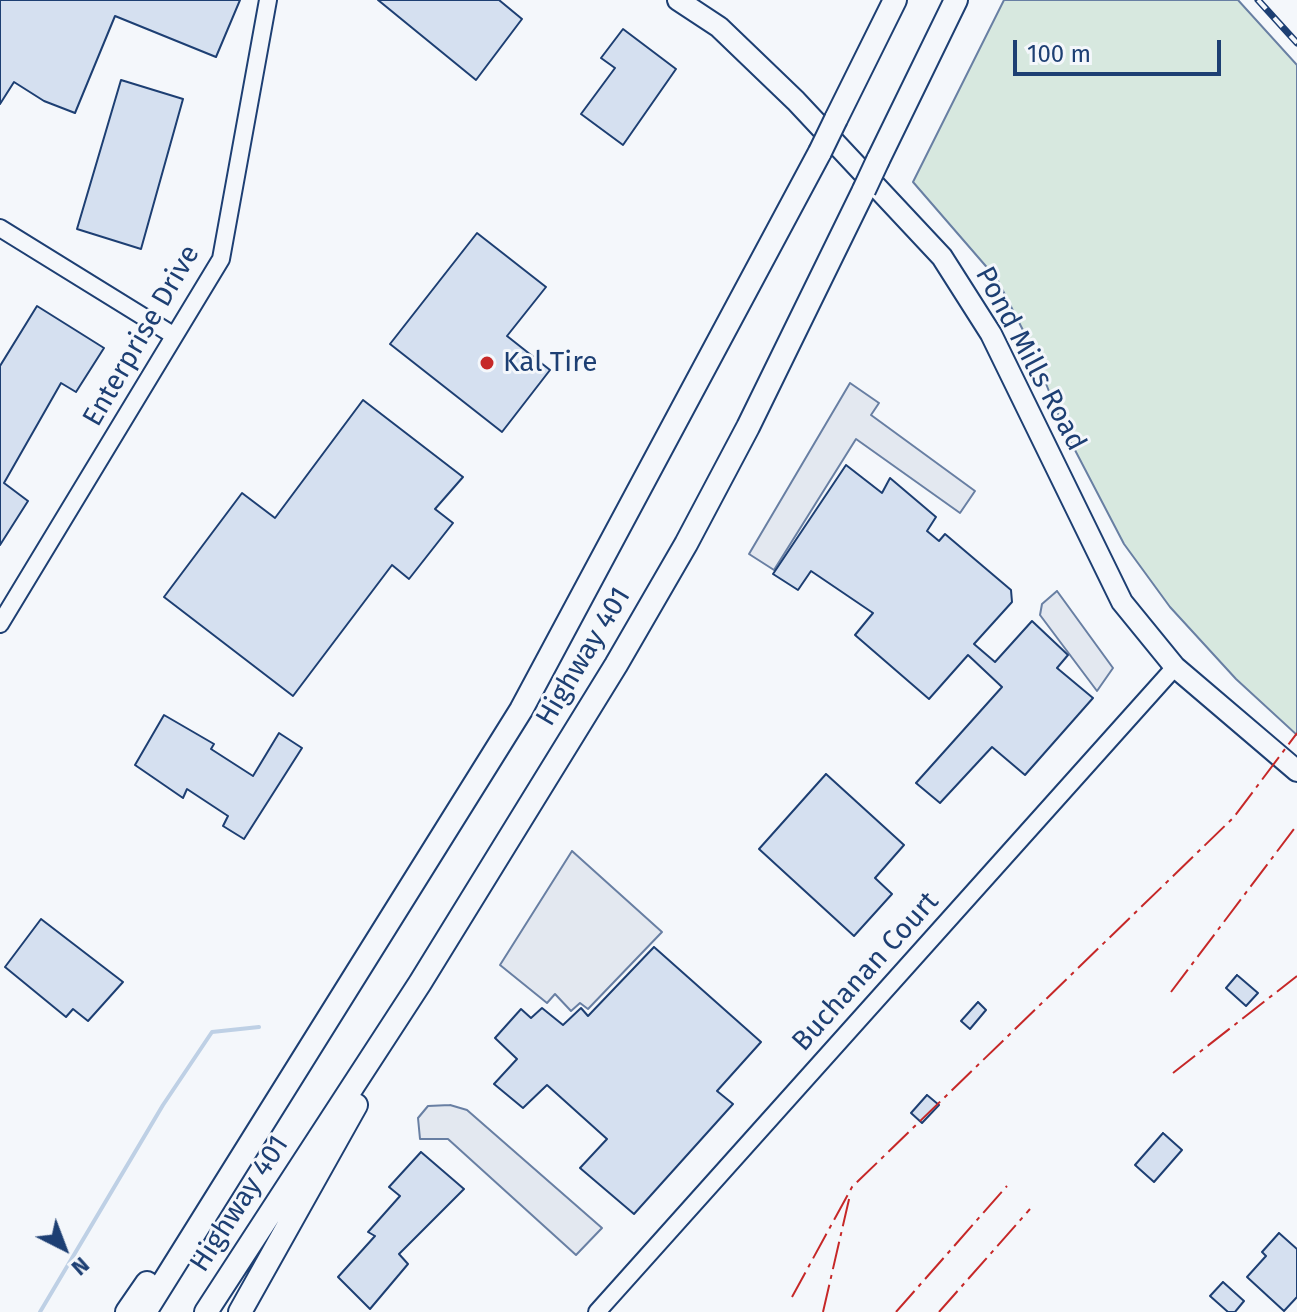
<!DOCTYPE html>
<html>
<head>
<meta charset="utf-8">
<style>
  body { margin:0 }
  #map { position:relative; width:1297px; height:1312px; overflow:hidden; background:#f4f7fb; font-family:"Fira Sans",sans-serif }
  canvas { display:block }
  .north { position:absolute; left:24px; top:1208px; width:80px; height:80px; -webkit-text-stroke:6px #f4f7fb; paint-order:stroke; rotate:138deg; font-size:22px; font-weight:700; line-height:32px; text-align:center; color:#1d3f73 }
  .north::after { content:''; display:block; margin:auto; width:28px; height:36px; background:#1d3f73; clip-path:polygon(50% 0,100% 100%,50% 72%,0 100%) }
  .scale { position:absolute; left:1013px; top:40px; width:208px; height:36px; box-sizing:border-box; border:4px solid #1d3f73; border-top:0; padding-left:10px; font-size:24px; line-height:28px; white-space:nowrap; color:#1d3f73; -webkit-text-stroke:6px #f4f7fb; paint-order:stroke }
</style>
</head>
<body>
<div id="map">
<canvas width="1297" height="1312"></canvas>
<div class="north">N</div>
<div class="scale">100 m</div>
</div>
<script>
const g = document.querySelector('canvas').getContext('2d');
g.lineJoin = 'round';
function fill(path, color) {
  g.fillStyle = color;
  g.fill(path, 'evenodd');
}
function shape(rows) {
  const path = new Path2D();
  for (const r of rows) {
    path.moveTo(r[0], r[1]);
    for (let i = 2; i < r.length; i += 2) path.lineTo(r[i], r[i + 1]);
  }
  return path;
}
function trace(path, color, width, dash) {
  g.strokeStyle = color;
  g.lineWidth = width;
  g.lineCap = dash ? 'butt' : 'round';
  g.setLineDash(dash || []);
  g.stroke(path);
}
function drawText(font, color, halo, rows, align = 'center') {
  g.font = font + ' "Fira Sans",sans-serif';
  g.lineWidth = 6;
  g.setLineDash([]);
  g.textBaseline = 'middle';
  g.strokeStyle = halo;
  g.fillStyle = color;
  for (const [text, x, y, turn = 0] of rows) {
    g.save();
    g.translate(x, y);
    g.rotate((+turn || 0) * Math.PI / 180);
    g.textAlign = isNaN(turn) ? turn : align;
    if (halo) g.strokeText(text, 0, 0);
    g.fillText(text, 0, 0);
    g.restore();
  }
}
const green = shape([
  [1004,0,1238,0,1297,65,1297,735,1236,679,1170,607,1124,544,1064,429,1031,346,997,279,913,182,1004,0]
]);
const parking = shape([
  [850,383,879,403,871,415,975,491,960,513,856,439,774,570,749,554,850,383],
  [1057,591,1113,668,1097,691,1040,615,1042,604,1057,591],
  [572,851,662,932,588,1009,580,1003,571,1011,555,994,547,1003,500,965,572,851],
  [450,1105,467,1110,602,1228,576,1255,448,1139,420,1139,418,1118,428,1106,450,1105]
]);
const stream = shape([
  [40,1312,163,1105,212,1032,259,1027]
]);
const building = shape([
  [0,0,240,0,216,57,115,16,75,113,44,101,14,82,0,104,0,0],
  [378,0,499,0,522,19,476,80,378,0],
  [623,29,676,69,623,145,581,114,615,68,601,58,623,29],
  [121,80,183,99,141,249,77,229,121,80],
  [477,233,546,287,507,336,550,370,502,432,390,344,477,233],
  [37,306,104,348,76,392,61,383,4,483,28,501,0,545,0,366,37,306],
  [363,400,463,477,435,509,453,523,409,579,392,565,293,696,164,597,242,493,275,518,363,400],
  [846,465,882,493,890,478,936,517,927,531,939,541,945,534,1011,590,1012,602,974,644,995,662,1032,621,1068,655,1057,668,1093,698,1025,775,992,747,940,803,916,783,1002,687,968,655,929,699,855,635,873,613,811,571,798,590,773,574,846,465],
  [164,715,214,744,211,749,253,776,279,733,302,748,244,839,223,826,228,816,187,789,183,798,135,765,164,715],
  [826,774,904,845,875,878,892,894,854,936,759,849,826,774],
  [41,919,123,982,88,1021,73,1009,66,1017,5,967,41,919],
  [654,947,761,1042,717,1091,733,1104,634,1214,580,1168,607,1139,547,1085,523,1108,494,1084,517,1059,495,1038,521,1009,531,1018,542,1008,563,1025,581,1008,588,1016,654,947],
  [1237,975,1258,993,1246,1006,1226,988,1237,975],
  [978,1002,986,1010,970,1029,961,1021,978,1002],
  [927,1095,939,1105,922,1123,911,1113,927,1095],
  [1163,1133,1182,1150,1154,1182,1135,1165,1163,1133],
  [421,1152,464,1189,399,1254,408,1264,370,1309,338,1277,375,1236,368,1232,400,1196,389,1187,421,1152],
  [1279,1233,1297,1249,1297,1297,1284,1311,1247,1277,1266,1256,1262,1252,1279,1233],
  [1223,1282,1244,1301,1235,1312,1228,1312,1210,1296,1223,1282]
]);
const minor = shape([
  [0,228,173,335],
  [0,624,221,259,268,0],
  [597,1312,1175,667]
]);
const major = shape([
  [678,0,719,27,796,101,942,257,991,334,1122,602,1175,667,1297,771]
]);
const highway = shape([
  [836,119,895,0],
  [878,160,956,0],
  [127,1312,147,1283],
  [145,1312,521,710,820,152],
  [206,1312,420,983,616,665,686,544,748,427,864,190],
  [240,1312,356,1105]
]);
const rail = shape([
  [1258,0,1297,43]
]);
const highwayBridge = shape([
  [820,152,836,119],
  [864,190,878,160]
]);
const power = shape([
  [1171,992,1297,825],
  [1173,1073,1297,976],
  [792,1297,852,1187,1234,817,1297,733],
  [823,1312,850,1195],
  [896,1312,1007,1186],
  [939,1312,1030,1209]
]);
const markers = [
  [487,363,8,"#c62828"]
];
const streetNames = [
  ["Enterprise Drive",142,336,-60],
  ["Pond Mills Road",1030,359,62],
  ["Highway 401",584,657,-59],
  ["Buchanan Court",866,972,-48],
  ["Highway 401",240,1204,-57]
];
const poiNames = [
  ["Kal Tire",503,363]
];
fill(green, '#d7e8df');
trace(green, '#687fa3', 2);
fill(parking, '#e3e8f0');
trace(parking, '#687fa3', 2);
trace(stream, '#bed0e5', 4);
fill(building, '#d5e0f0');
trace(building, '#1d3f73', 2);
trace(minor, '#1d3f73', 20);
trace(major, '#1d3f73', 24);
trace(highway, '#1d3f73', 26);
trace(minor, '#f4f7fb', 16);
trace(major, '#f4f7fb', 20);
trace(highway, '#f4f7fb', 22);
trace(rail, '#1d3f73', 7);
trace(rail, '#f4f7fb', 4, [12]);
trace(highwayBridge, '#1d3f73', 26, []);
trace(highwayBridge, '#f4f7fb', 22);
trace(power, '#c62828', 2, [28, 6, 4, 6]);
for (const [x, y, r, color] of markers) {
  const dot = new Path2D();
  dot.arc(x, y, r, 0, 2 * Math.PI);
  g.fillStyle = color;
  g.fill(dot);
  trace(dot, '#f4f7fb', 3);
}
drawText('28px', '#1d3f73', '#f4f7fb', streetNames);
drawText('28px', '#1d3f73', '#f4f7fb', poiNames, 'left');
</script>
</body>
</html>
